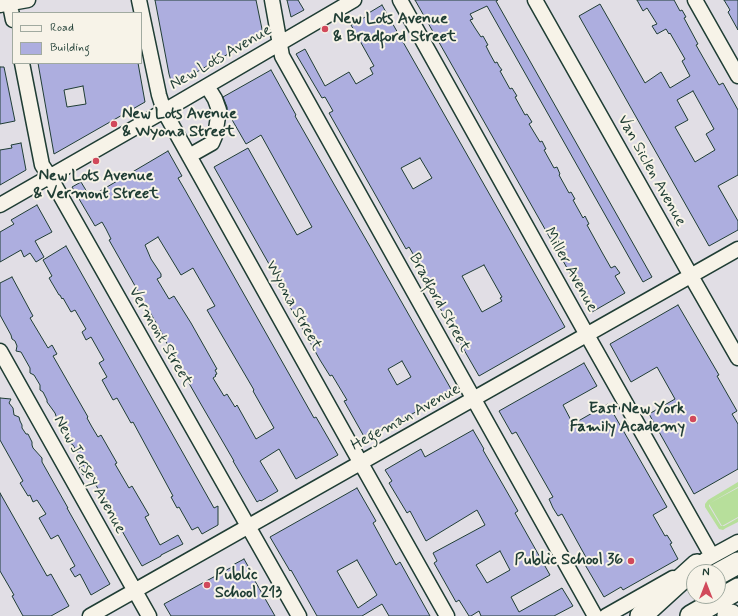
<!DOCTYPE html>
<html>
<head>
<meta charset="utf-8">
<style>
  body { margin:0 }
  #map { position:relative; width:738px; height:616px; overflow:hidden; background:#e1dee5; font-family:Mynerve,sans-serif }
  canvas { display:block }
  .legend { position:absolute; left:12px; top:12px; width:130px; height:52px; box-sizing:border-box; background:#f7f3e8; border:1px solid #a1aaa0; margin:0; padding:5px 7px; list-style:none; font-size:12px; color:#1f3d34 }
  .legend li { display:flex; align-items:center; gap:8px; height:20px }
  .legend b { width:20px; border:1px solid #a1aaa0 }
  .north { position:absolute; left:686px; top:564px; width:40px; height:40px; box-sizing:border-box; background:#f7f3e8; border:1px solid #a1aaa0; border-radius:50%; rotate:0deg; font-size:11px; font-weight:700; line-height:16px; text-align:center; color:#1f3d34 }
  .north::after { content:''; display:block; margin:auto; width:14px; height:18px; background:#d1495b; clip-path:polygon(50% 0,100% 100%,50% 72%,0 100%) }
</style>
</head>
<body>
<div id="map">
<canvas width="738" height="616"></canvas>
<ul class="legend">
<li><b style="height:5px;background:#f7f3e8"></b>Road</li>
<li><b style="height:11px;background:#adaedf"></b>Building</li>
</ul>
<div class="north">N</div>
</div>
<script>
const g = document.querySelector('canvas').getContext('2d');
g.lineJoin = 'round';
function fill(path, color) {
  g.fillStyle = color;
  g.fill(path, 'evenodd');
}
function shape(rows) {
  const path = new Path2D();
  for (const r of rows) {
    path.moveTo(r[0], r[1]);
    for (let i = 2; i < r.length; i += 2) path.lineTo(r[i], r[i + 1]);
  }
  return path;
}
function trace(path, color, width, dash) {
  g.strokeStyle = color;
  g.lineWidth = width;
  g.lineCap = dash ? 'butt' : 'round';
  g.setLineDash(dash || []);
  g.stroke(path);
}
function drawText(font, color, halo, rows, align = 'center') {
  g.font = font + ' Mynerve,sans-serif';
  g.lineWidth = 4;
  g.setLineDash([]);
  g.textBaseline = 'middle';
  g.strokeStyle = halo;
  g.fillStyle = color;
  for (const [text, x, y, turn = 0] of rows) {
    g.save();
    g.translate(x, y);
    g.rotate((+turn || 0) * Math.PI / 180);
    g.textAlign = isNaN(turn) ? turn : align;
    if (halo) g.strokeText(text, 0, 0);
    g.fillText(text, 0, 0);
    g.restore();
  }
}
const green = shape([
  [738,482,738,487,710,503,738,488,738,517,722,526,709,504,709,506,721,526,724,526,738,518,738,522,726,528,723,530,719,529,705,507,705,504,708,500]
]);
const building = shape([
  [155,0,256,0,263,34,174,85,171,81,169,74,155,0],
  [287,0,298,0,304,10,291,17,287,0],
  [415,0,498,0,496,1,652,277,643,282,487,6,470,14,473,19,470,20,475,28,481,37,483,36,488,45,486,46,490,54,495,63,497,62,499,66,502,70,500,71,510,89,512,88,517,96,515,97,525,115,527,114,532,122,529,124,540,142,542,141,546,149,544,150,554,168,557,167,560,174,559,175,569,193,571,192,575,199,573,200,583,218,585,216,589,224,587,225,603,254,611,268,615,266,620,273,615,276,625,293,592,312,415,0],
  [637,0,674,0,680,11,682,10,686,17,684,18,698,44,696,45,708,66,719,85,723,83,738,110,738,175,718,186,738,221,738,230,709,246,579,16,600,4,645,83,661,72,670,88,690,76,682,61,685,59,670,33,669,34,666,29,657,34,652,26,657,24,647,8,643,11,637,0],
  [693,91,714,129,706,134,715,150,695,162,675,127,688,120,677,100,693,91],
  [724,0,738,0,738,30,728,12,730,10,724,0],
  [382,5,565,327,479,376,421,275,422,274,421,272,423,271,409,247,406,249,329,113,333,111,325,97,322,98,296,54,305,49,325,86,349,72,356,84,373,74,370,68,374,66,351,25,367,16,367,14,382,5],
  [420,158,432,178,413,189,401,168,420,158],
  [484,265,502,297,500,298,502,301,482,312,462,276,484,265],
  [38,63,138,63,145,102,54,154,38,63],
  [83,86,86,104,67,107,64,90,83,86],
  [0,67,4,67,15,121,0,124,0,67],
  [271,70,296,115,295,116,335,186,372,250,451,389,442,394,444,396,366,440,344,401,347,400,332,375,330,376,320,360,277,284,280,282,270,264,269,264,214,167,248,148,297,235,312,227,261,135,246,144,227,111,227,107,223,97,271,70],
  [402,361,411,377,397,385,388,369,402,361],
  [21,143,26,170,0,185,0,150,12,148,11,145,21,143],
  [168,151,182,176,178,178,185,190,314,418,316,417,338,455,296,479,279,449,260,461,278,491,261,501,260,500,257,502,233,461,234,461,202,406,178,364,179,363,163,337,164,337,109,240,111,239,106,229,102,222,95,226,72,187,81,182,90,197,168,151],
  [158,237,181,275,193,268,215,306,207,310,254,390,253,391,274,428,256,439,237,405,235,407,227,394,224,396,213,378,216,376,215,375,217,374,215,370,217,369,191,323,174,296,169,299,157,279,161,277,161,274,151,259,145,245,158,237],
  [37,205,52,232,35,241,44,257,36,262,30,253,24,257,21,250,0,262,0,232,14,224,11,220,37,205],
  [66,246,214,508,218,506,218,525,202,534,198,527,192,530,179,507,177,508,171,497,173,496,133,422,131,423,117,398,113,400,102,380,107,377,99,363,104,360,91,337,86,340,82,332,86,329,75,310,71,312,63,298,62,299,60,295,59,295,49,278,52,276,43,260,66,246],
  [12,277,33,316,30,318,48,348,52,345,57,354,53,356,88,417,87,418,92,427,98,437,101,435,117,463,115,464,129,488,132,486,149,515,145,517,160,545,178,535,183,544,161,555,161,556,142,566,89,473,88,473,83,475,79,468,84,465,73,445,70,443,69,438,67,437,67,434,63,427,60,425,60,422,57,419,55,413,47,402,47,400,43,392,40,390,40,385,34,375,30,373,30,368,21,352,16,351,17,346,15,341,12,339,11,335,0,315,0,283,12,277],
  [678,305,719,375,717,376,737,411,732,414,738,424,738,469,694,494,649,414,675,399,657,367,631,382,610,344,678,305],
  [584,363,597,386,563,405,573,424,608,404,667,507,653,515,665,536,667,535,672,543,670,544,678,559,623,590,621,587,604,597,584,563,588,561,562,514,558,516,553,508,549,499,553,497,516,432,512,434,499,411,584,363],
  [0,398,11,399,9,403,13,408,14,415,19,417,20,421,22,425,22,428,26,434,28,434,32,442,32,445,33,448,42,458,42,462,68,508,67,508,110,584,91,595,80,574,75,577,70,569,75,566,58,535,51,539,39,518,46,514,37,500,33,502,30,495,28,496,20,483,23,481,0,440,0,398],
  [473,430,484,449,483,450,518,511,515,513,550,575,511,597,519,612,562,588,573,606,554,616,481,616,479,611,471,616,469,616,459,600,456,602,434,563,437,561,433,553,485,525,477,510,426,541,410,511,407,513,389,483,392,481,385,470,421,449,425,457,473,430],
  [500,551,510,570,487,583,476,565,500,551],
  [357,488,376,521,373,523,396,565,400,562,430,616,389,616,382,604,362,616,317,616,291,570,290,571,270,537,357,488],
  [357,560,377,595,358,608,337,571,357,560],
  [0,493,47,576,51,574,69,606,51,616,23,616,12,596,14,595,0,571,0,493],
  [244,559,252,573,251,574,275,616,171,616,164,604,232,567,231,566,244,559]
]);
const minor = shape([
  [9,0,13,20],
  [139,0,159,95,164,111,354,451,447,616],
  [272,0,282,56,595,616],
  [400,0,587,335,712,556],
  [535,0,691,276,738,358],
  [695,0,738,76],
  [0,5,28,0],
  [22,63,42,165,50,177,299,616],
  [189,156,212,143,215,136,219,110,215,99,207,86],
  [0,205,164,111,354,0],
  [0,351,149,616],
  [705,560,738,542],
  [90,616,738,249],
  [606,616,673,578]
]);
const highway = shape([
  [718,574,738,563],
  [641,616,697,565],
  [691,616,738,589],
  [728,616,731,615]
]);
const markers = [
  [325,29,4,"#d1495b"],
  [114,124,4,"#d1495b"],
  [96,161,4,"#d1495b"],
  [693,419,4,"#d1495b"],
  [631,561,4,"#d1495b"],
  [207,585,4,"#d1495b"]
];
const poiNames = [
  ["New Lots Avenue",333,20],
  ["& Bradford Street",333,38],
  ["New Lots Avenue",122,115],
  ["& Wyona Street",122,133],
  ["New Lots Avenue",96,177,"center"],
  ["& Vermont Street",96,195,"center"],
  ["East New York",685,410,"right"],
  ["Family Academy",685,428,"right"],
  ["Public School 36",623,561,"right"],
  ["Public",215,576],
  ["School 213",215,594]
];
const streetNames = [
  ["New Lots Avenue",221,58,-30],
  ["Van Siclen Avenue",651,171,61],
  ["Miller Avenue",570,270,61],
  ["Bradford Street",439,303,61],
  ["Wyona Street",293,306,61],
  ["Vermont Street",160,337,60],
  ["Hegeman Avenue",406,418,-29],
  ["New Jersey Avenue",89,475,61]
];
fill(green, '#b7df9b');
fill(building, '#adaedf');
trace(building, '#1f3d34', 1);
trace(minor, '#1f3d34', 17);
trace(highway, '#1f3d34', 24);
trace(minor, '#f7f3e8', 14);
trace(highway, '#f7f3e8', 21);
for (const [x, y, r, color] of markers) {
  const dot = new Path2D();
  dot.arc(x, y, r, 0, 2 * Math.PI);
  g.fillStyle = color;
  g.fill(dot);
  trace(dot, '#f7f3e8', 1.5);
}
drawText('bold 16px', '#1f3d34', '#f7f3e8', poiNames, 'left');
drawText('16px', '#1f3d34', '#f7f3e8', streetNames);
</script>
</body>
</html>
